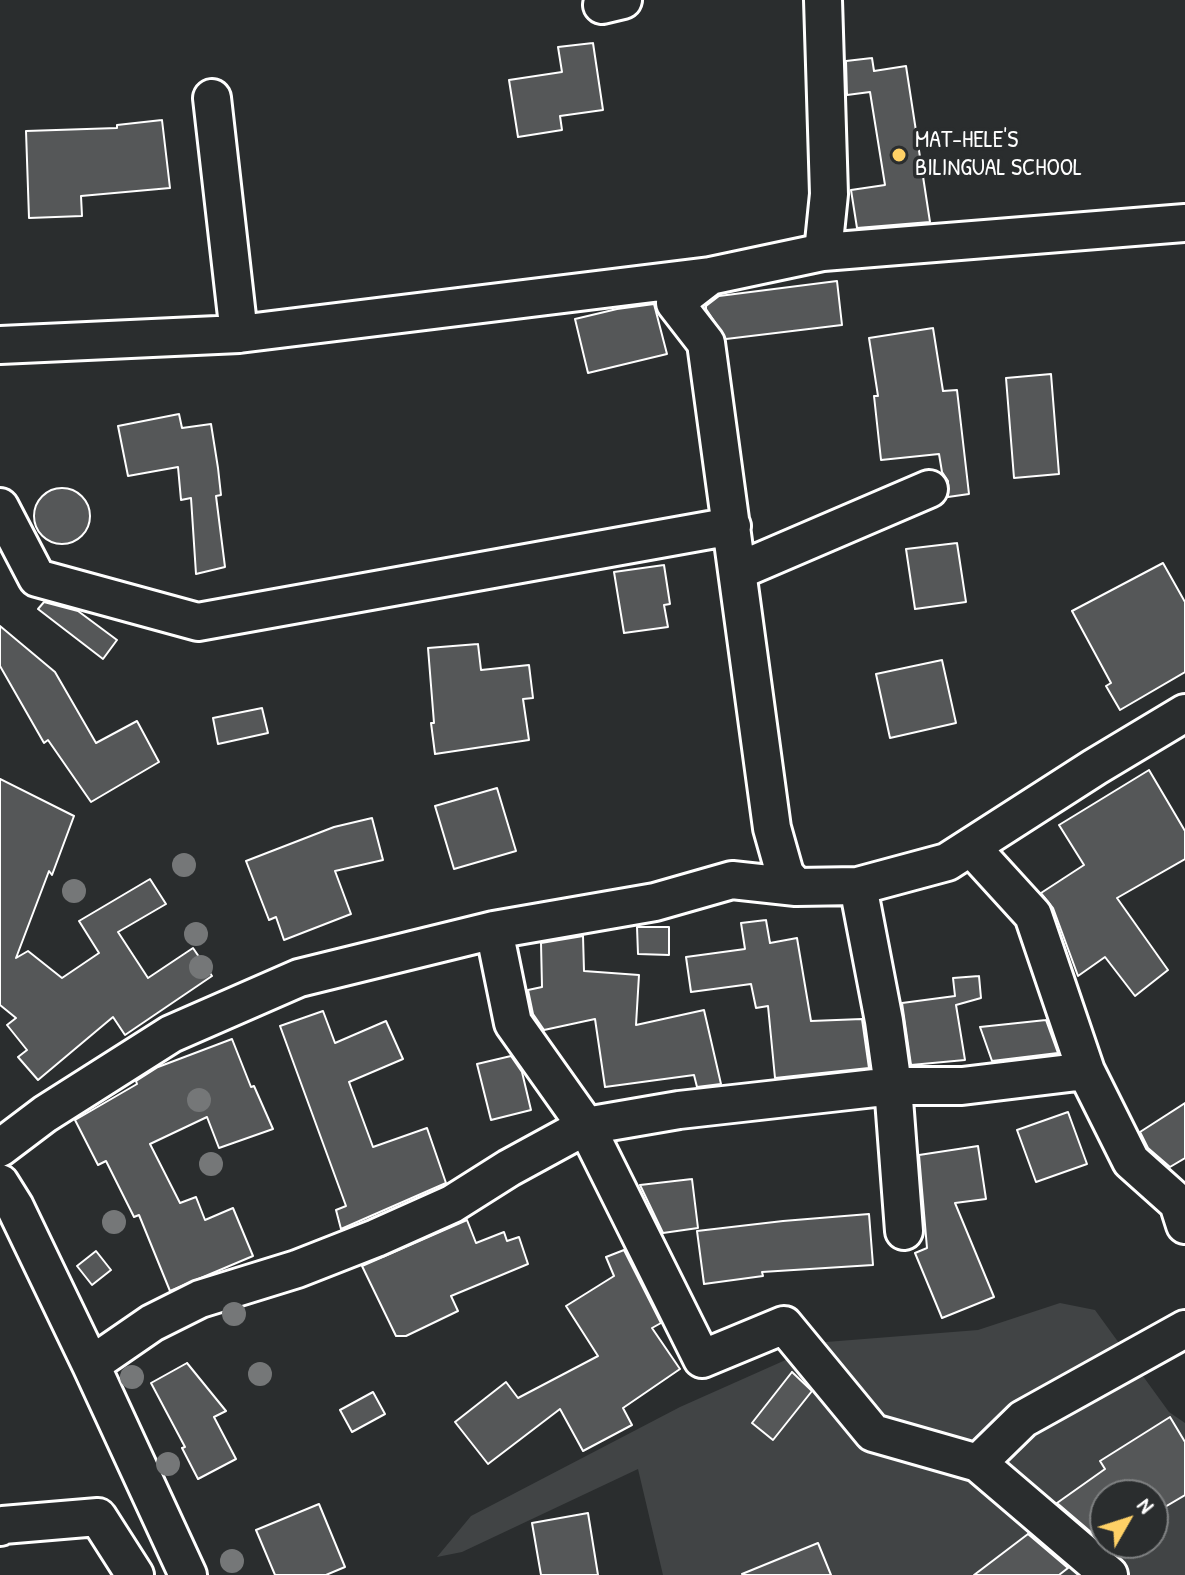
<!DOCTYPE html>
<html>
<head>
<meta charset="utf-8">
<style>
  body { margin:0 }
  #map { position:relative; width:1185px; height:1575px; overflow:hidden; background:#2a2d2e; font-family:"Patrick Hand",sans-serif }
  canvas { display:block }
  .north { position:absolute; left:1089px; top:1479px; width:80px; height:80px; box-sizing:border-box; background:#2a2d2e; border:2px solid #7f8182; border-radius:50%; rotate:51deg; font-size:22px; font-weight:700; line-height:32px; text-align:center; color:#fff }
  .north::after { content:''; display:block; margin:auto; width:28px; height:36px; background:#ffd166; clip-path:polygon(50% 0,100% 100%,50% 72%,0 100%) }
</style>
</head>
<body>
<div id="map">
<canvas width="1185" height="1575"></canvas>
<div class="north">N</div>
</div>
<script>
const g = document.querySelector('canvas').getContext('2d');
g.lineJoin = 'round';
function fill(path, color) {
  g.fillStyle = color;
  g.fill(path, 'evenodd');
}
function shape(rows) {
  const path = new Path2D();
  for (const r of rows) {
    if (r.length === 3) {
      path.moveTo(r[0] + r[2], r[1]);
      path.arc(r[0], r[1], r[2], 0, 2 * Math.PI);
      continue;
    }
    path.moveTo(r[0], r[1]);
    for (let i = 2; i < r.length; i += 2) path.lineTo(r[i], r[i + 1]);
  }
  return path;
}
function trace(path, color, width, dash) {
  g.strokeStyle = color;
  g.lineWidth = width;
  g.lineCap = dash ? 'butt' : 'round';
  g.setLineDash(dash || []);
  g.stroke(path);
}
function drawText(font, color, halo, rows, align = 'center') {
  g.font = font + ' "Patrick Hand",sans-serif';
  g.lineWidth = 7;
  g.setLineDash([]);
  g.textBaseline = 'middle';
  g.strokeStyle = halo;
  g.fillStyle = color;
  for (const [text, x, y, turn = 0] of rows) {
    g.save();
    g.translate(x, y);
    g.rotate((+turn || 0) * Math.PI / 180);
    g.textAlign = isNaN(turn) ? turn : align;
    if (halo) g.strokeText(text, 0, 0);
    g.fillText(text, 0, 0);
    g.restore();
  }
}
const green = shape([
  [1060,1303,1095,1310,1169,1412,1185,1423,1185,1575,663,1575,638,1469,462,1552,437,1557,471,1516,680,1407,826,1342,978,1330],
  [1105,1495,1153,1495,1153,1543,1105,1543]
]);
const building = shape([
  [593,43,603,110,560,116,562,130,518,137,509,80,562,72,558,47,593,43],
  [872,58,874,71,906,66,930,222,857,228,851,190,885,185,870,92,847,95,846,61,872,58],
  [162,120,170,188,81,196,82,216,29,218,26,131,117,128,117,125,162,120],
  [837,281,842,325,726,339,706,309,706,306,719,296,837,281],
  [654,304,667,354,588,373,575,319,617,309,654,304],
  [933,328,943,391,957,390,969,494,948,497,948,481,942,472,939,454,881,460,874,396,878,396,869,338,933,328],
  [1051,374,1059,474,1014,478,1006,378,1051,374],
  [179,414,182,428,211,424,218,468,221,495,216,496,225,567,196,574,191,498,181,500,178,467,128,476,118,426,179,414],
  [62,516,28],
  [957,543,966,602,915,609,906,549,957,543],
  [1163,563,1185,602,1185,672,1120,710,1106,686,1111,683,1072,611,1163,563],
  [664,565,670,604,664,605,668,627,624,633,614,572,664,565],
  [44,602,78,611,117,640,103,659,38,609,44,602],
  [0,626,55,672,96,743,137,721,159,762,91,802,48,740,44,743,0,666,0,626],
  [478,644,481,670,529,665,533,698,523,699,529,740,435,754,431,723,434,723,428,648,478,644],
  [942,660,956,723,890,738,876,674,942,660],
  [262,708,268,733,218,744,213,718,262,708],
  [1149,770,1185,831,1185,859,1117,898,1168,970,1135,996,1105,957,1078,976,1053,908,1041,893,1084,865,1059,825,1149,770],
  [0,779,74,816,52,875,49,871,16,958,28,951,62,978,99,953,79,921,150,879,166,904,118,932,148,978,193,948,212,976,125,1035,113,1017,38,1080,18,1057,27,1050,7,1025,16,1018,0,1005,0,779],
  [497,788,516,851,454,869,435,806,497,788],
  [372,818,383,860,335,871,351,914,284,940,276,917,269,920,246,861,334,827,372,818],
  [766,920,770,943,797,938,811,1021,862,1019,869,1068,775,1078,768,1006,756,1008,751,984,691,992,686,957,745,949,741,923,766,920],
  [637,927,669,927,669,955,638,954,637,927],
  [583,936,584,971,639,975,636,1025,704,1010,721,1084,697,1087,694,1075,605,1087,595,1019,544,1030,533,1014,528,990,542,987,541,943,583,936],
  [979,976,981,998,956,1005,965,1060,911,1065,902,1003,955,996,953,978,979,976],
  [323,1011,335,1043,386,1021,403,1059,349,1082,373,1147,427,1128,446,1183,341,1229,336,1210,346,1206,280,1026,323,1011],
  [1046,1020,1058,1053,992,1061,980,1027,1046,1020],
  [232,1039,251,1087,254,1086,273,1129,219,1148,207,1117,150,1144,180,1203,196,1197,205,1220,233,1208,253,1256,170,1291,139,1215,134,1217,106,1161,98,1165,75,1120,137,1084,136,1081,158,1067,232,1039],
  [511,1056,522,1072,531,1110,491,1120,477,1064,511,1056],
  [1185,1103,1185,1158,1170,1167,1148,1148,1140,1132,1185,1103],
  [1068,1112,1087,1164,1036,1182,1017,1130,1068,1112],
  [978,1146,986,1199,955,1203,994,1297,942,1318,915,1253,927,1248,919,1155,978,1146],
  [692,1179,698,1228,663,1233,640,1185,692,1179],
  [869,1214,873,1265,762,1272,763,1276,704,1284,697,1231,783,1221,869,1214],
  [467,1220,476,1243,504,1232,507,1241,519,1237,528,1264,451,1296,458,1311,406,1336,396,1336,362,1266,467,1220],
  [624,1250,661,1323,652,1328,680,1369,623,1408,632,1425,583,1451,560,1409,488,1464,455,1422,506,1382,518,1398,598,1356,566,1306,614,1276,606,1257,624,1250],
  [96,1251,111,1270,92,1285,77,1266,96,1251],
  [187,1363,226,1411,214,1417,236,1459,198,1479,182,1448,185,1447,151,1383,187,1363],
  [792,1372,812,1391,773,1440,752,1423,792,1372],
  [373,1392,385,1414,352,1432,340,1410,373,1392],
  [1170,1417,1185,1442,1185,1495,1153,1514,1153,1495,1105,1495,1105,1544,1057,1503,1105,1469,1100,1461,1170,1417],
  [319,1504,345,1567,326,1575,275,1575,256,1530,319,1504],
  [588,1513,598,1575,541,1575,532,1523,588,1513],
  [1028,1534,1068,1568,1059,1575,974,1575,1028,1534],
  [818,1543,831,1575,743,1575,742,1574,818,1543]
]);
const minor = shape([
  [823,0,829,194,823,252],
  [602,5,623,0],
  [212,98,239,334],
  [710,276,675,303,706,343,772,828,785,874,796,887],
  [0,345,239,334,710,276,823,252,1185,223],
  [0,507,37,578,198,622,732,526],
  [738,571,929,489],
  [971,847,1033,915,1086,1071,1131,1161,1178,1203,1185,1225],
  [858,886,884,1021,893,1086,904,1231],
  [494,930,513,1023,586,1126,702,1359,784,1325,873,1433,978,1463,1109,1575],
  [0,1148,45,1114,171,1034,299,978,494,930,655,902,732,880,796,887,858,886,947,862,1095,767,1185,713],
  [0,1183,15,1207,91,1365,188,1575],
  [91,1365,152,1323,200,1299,297,1269,376,1238,452,1204,509,1168,586,1126,679,1110,893,1086,962,1086,1086,1071],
  [978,1463,1023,1419,1185,1329],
  [0,1527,3,1525,98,1517,135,1575]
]);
const trees = [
  [184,865],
  [74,891],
  [196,934],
  [201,967],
  [199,1100],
  [211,1164],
  [114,1222],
  [234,1314],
  [260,1374],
  [132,1377],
  [168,1464],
  [232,1561]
];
const markers = [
  [899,155,8,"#ffd166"]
];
const poiNames = [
  ["MAT-HELE'S",915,141],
  ["BILINGUAL SCHOOL",915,169]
];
fill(green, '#414445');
fill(building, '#555758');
trace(building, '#fff', 2);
trace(minor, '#fff', 42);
trace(minor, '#2a2d2e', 36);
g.fillStyle = '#757778';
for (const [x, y] of trees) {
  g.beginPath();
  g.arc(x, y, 12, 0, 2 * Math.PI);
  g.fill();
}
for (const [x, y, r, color] of markers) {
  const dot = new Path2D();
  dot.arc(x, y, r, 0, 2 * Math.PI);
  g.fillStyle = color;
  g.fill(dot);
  trace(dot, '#2a2d2e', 3);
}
drawText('24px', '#fff', '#2a2d2e', poiNames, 'left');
</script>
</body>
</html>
